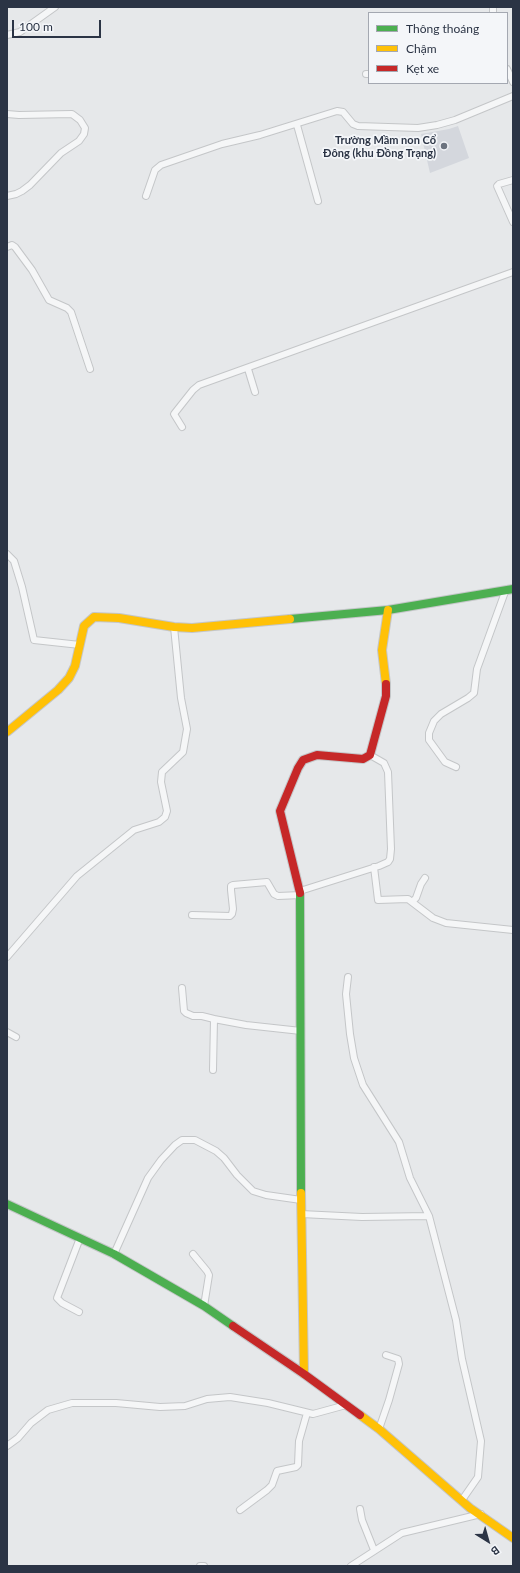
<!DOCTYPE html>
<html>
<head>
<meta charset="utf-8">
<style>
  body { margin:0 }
  #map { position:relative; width:520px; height:1573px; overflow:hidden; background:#e6e8ea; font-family:Lato,sans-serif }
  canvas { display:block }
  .frame { position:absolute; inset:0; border:8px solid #2b3445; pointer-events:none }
  .legend { position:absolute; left:368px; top:12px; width:140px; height:72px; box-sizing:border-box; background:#f4f6f9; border:1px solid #a4a8b1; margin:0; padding:5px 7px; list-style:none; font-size:12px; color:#2b3445 }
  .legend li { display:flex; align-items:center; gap:8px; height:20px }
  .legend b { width:20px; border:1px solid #a4a8b1 }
  .north { position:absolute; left:468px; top:1521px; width:40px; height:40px; -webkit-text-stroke:3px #f4f6f9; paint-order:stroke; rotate:143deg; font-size:11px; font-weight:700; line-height:16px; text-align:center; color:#2b3445 }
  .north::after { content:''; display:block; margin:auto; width:14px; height:18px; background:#2b3445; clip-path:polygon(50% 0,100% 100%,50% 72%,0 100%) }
  .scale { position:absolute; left:12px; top:20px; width:89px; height:18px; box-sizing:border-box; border:2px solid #2b3445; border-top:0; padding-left:5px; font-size:12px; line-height:14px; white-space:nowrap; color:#2b3445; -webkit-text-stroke:3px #f4f6f9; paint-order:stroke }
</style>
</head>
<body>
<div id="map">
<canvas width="520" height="1573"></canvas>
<div class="frame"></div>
<ul class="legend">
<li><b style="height:5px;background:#4caf50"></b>Thông thoáng</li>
<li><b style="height:5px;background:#ffc107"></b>Chậm</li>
<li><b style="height:5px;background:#c62828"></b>Kẹt xe</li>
</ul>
<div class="north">B</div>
<div class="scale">100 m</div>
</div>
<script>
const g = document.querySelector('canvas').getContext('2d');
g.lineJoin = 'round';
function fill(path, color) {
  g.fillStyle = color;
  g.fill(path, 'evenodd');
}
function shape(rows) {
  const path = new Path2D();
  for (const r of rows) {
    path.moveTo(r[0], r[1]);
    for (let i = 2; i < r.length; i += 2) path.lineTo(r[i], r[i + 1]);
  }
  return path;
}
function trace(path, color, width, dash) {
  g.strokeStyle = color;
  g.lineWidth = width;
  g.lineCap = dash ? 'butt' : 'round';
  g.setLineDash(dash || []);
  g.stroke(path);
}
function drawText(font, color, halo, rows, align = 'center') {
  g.font = font + ' Lato,sans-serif';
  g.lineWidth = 3.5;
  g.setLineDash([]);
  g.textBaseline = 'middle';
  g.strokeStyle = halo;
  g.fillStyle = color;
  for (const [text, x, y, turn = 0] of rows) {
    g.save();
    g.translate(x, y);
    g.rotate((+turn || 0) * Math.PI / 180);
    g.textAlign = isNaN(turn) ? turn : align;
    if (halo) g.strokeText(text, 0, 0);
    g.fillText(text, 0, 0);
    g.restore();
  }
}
const built = shape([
  [458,126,469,158,430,173,421,134,449,129]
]);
const street = shape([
  [493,7,493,13],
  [7,35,20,32,55,7],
  [507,69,513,82],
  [366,74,369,74],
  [7,114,19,115,72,114,80,120,85,128,84,134,79,141,61,153,30,185,22,191,16,194,7,196],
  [297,125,318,201],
  [513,180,499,184,497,186,513,222],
  [146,196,155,170,161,165,222,144,260,135,337,111,343,112,353,124,358,126,418,128,437,125,455,120,513,96],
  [7,247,12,245,15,247,32,270,49,300,67,308,71,312,90,369],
  [248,369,255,392],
  [182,427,174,414,193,390,199,385,513,272],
  [7,554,14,561,22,587,34,640,80,645],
  [456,767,445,762,429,740,429,733,434,721,441,714,468,698,474,693,477,669,505,592],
  [374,867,378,900,408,899,433,918,446,923,513,930],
  [300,891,379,866,388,862,390,859,391,849,388,772,384,763,370,755],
  [413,901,416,898,421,884,425,878],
  [192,915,230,916,232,914,233,909,231,890,231,886,233,885,267,882,274,894,278,896,301,895],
  [7,957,77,876,134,830,159,822,165,817,167,811,161,782,162,772,183,752,187,729,181,698,174,627],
  [182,988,184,1011,186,1013,193,1016,202,1016,214,1019],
  [7,1032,16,1037],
  [213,1070,214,1019,246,1025,301,1031],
  [301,1214,362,1217,429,1216,410,1178,399,1142,363,1085,354,1058,350,1034,346,994,348,977],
  [429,1216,456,1320,462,1359,481,1441,478,1477,462,1500],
  [114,1254,148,1178,161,1160,175,1145,182,1140,195,1140,216,1151,224,1158,237,1175,253,1191,266,1195,301,1200],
  [193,1254,207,1271,209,1275,204,1306],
  [79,1312,62,1303,57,1298,80,1238],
  [379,1429,389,1400,399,1364,398,1359,386,1355],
  [7,1446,18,1438,31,1423,48,1410,72,1403,116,1403,160,1407,185,1406,207,1399,230,1397,268,1403,313,1414,346,1405],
  [360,1509,362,1520,374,1550],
  [240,1510,267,1490,272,1485,277,1471,296,1467,298,1465,299,1441,307,1413],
  [200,1566,204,1566],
  [351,1566,402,1533,481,1514]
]);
const fast = shape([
  [290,619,388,610,513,589],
  [300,893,301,1193],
  [7,1204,114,1254,204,1306,233,1326]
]);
const slow = shape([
  [386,684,382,650,388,610],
  [7,732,58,690,69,678,75,666,84,626,94,617,119,618,174,627,192,628,290,619],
  [301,1193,304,1374],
  [360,1415,379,1429,470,1508,513,1538]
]);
const jam = shape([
  [300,893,280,811,298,768,303,760,317,755,363,759,370,755,386,696,386,684],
  [233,1326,304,1374,360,1415]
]);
const markers = [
  [444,146,4,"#6c737f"]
];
const poiNames = [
  ["Trường Mầm non Cổ",436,140],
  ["Đông (khu Đồng Trạng)",436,153]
];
fill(built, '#d4d7dd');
trace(street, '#c4c6c8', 8);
trace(fast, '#c4c6c8', 10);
trace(slow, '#c4c6c8', 10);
trace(jam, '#c4c6c8', 10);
trace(street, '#f5f6f7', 6);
trace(fast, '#4caf50', 8);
trace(slow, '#ffc107', 8);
trace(jam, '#c62828', 8);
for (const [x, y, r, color] of markers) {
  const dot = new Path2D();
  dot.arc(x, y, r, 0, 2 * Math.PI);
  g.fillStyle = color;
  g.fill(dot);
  trace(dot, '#f4f6f9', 1.5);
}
drawText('bold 11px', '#2b3445', '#f4f6f9', poiNames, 'right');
</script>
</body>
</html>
